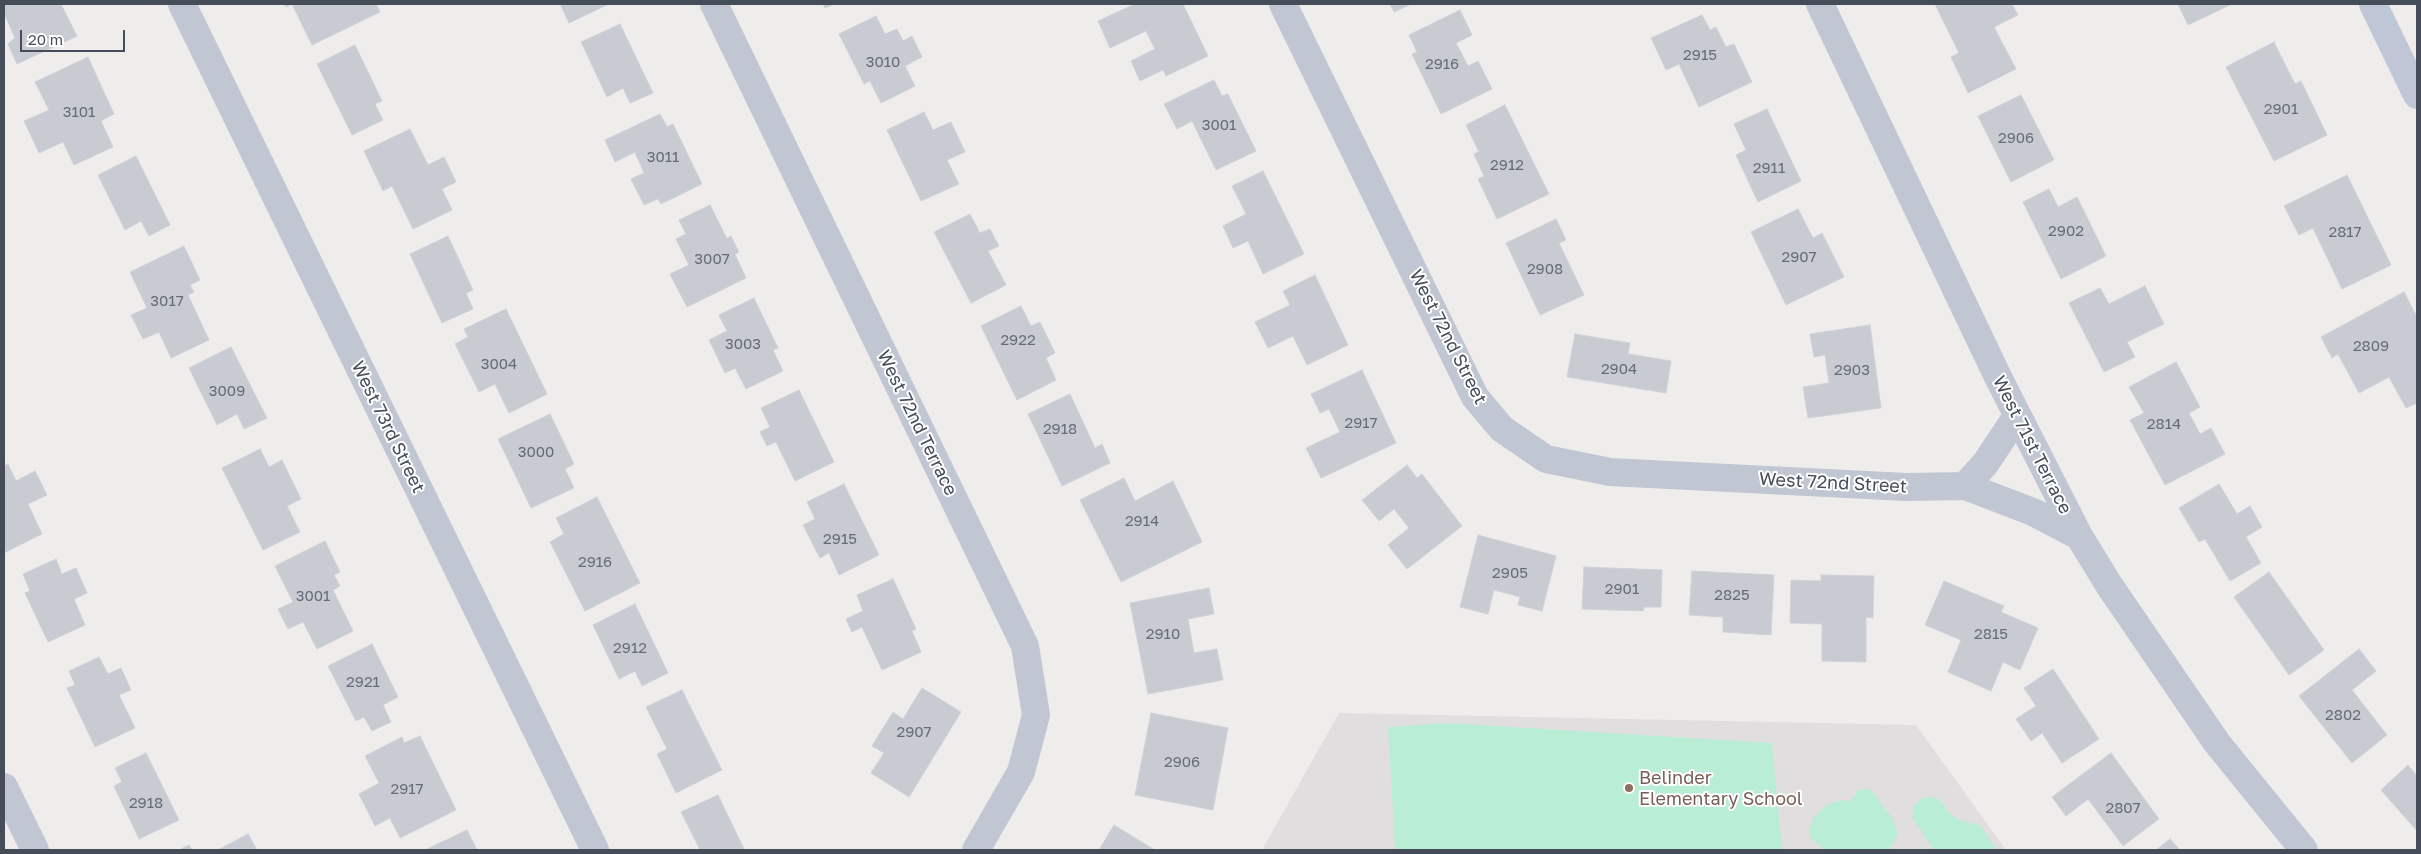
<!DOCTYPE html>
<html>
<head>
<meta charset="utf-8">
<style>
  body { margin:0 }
  #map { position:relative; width:2421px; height:854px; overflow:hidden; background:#efedec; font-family:"Golos Text",sans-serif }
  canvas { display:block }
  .frame { position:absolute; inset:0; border:5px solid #454d59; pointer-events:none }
  .scale { position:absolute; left:20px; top:30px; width:105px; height:22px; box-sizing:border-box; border:2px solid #454d59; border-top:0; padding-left:6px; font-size:15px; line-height:18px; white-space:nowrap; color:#454d59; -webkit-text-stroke:4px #fff; paint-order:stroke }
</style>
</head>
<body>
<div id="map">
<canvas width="2421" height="854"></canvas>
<div class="frame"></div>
<div class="scale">20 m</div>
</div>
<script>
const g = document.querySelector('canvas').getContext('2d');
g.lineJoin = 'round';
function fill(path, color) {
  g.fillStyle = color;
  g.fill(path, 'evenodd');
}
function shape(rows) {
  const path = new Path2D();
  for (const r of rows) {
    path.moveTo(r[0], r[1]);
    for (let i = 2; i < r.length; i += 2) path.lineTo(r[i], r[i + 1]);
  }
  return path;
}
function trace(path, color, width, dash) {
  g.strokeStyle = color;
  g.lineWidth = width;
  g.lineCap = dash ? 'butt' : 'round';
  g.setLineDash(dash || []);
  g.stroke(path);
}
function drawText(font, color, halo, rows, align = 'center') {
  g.font = font + ' "Golos Text",sans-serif';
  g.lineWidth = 4;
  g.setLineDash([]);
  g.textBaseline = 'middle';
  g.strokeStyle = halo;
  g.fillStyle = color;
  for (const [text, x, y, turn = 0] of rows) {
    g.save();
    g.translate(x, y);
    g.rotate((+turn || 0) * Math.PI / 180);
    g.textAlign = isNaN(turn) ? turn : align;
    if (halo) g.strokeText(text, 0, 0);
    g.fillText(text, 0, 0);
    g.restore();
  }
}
const education = shape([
  [1339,713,1916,725,2006,850,1262,850]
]);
const green = shape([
  [1447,723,1772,743,1782,850,1395,850,1388,727],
  [1867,788,1876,795,1883,807,1893,818,1898,835,1890,849,1825,850,1810,837,1810,828,1814,817,1827,805,1840,800,1850,801,1858,791],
  [1930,796,1940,800,1951,815,1959,820,1980,825,1997,850,1934,850,1912,817,1914,806,1921,799]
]);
const building = shape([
  [4,4,61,4,77,36,17,64,8,44,15,38,4,13,4,4],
  [284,4,376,4,380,12,312,45,292,4,286,7,284,4],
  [560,4,609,4,569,23,560,4],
  [823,4,834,4,825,8,823,4],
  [1135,4,1183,4,1208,56,1166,76,1163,70,1140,81,1131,61,1155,49,1146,31,1110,48,1098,21,1135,4],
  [1390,4,1411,4,1394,12,1390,4],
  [1935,4,2012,4,2018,15,1994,27,2016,69,1968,93,1951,57,1959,53,1935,4],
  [2178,4,2232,4,2188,25,2178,4],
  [1460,10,1472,35,1456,43,1468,66,1478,61,1492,89,1441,114,1412,54,1417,52,1409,35,1460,10],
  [1702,15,1710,30,1716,27,1726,47,1734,44,1752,82,1699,107,1679,64,1666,70,1651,38,1702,15],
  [876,16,885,34,897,29,903,41,912,36,922,57,905,66,915,86,881,103,870,81,864,84,839,34,876,16],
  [620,24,653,93,630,103,623,88,607,97,581,42,620,24],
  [2274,42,2295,84,2301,81,2327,135,2274,161,2226,67,2274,42],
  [355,45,382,101,375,104,383,120,352,135,317,64,355,45],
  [88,57,114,114,101,121,113,147,74,165,63,142,39,153,24,121,49,110,35,82,88,57],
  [1214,80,1222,96,1228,94,1256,151,1216,170,1192,121,1177,129,1164,104,1214,80],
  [2021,95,2054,160,2011,182,1978,116,2021,95],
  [1505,105,1549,194,1497,219,1478,179,1484,176,1474,154,1479,152,1466,125,1505,105],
  [1767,109,1801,181,1758,202,1736,155,1746,150,1734,124,1767,109],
  [924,112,933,130,951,122,965,152,947,160,959,184,921,201,887,130,924,112],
  [660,114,667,127,673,124,702,184,661,204,658,199,644,205,631,179,644,173,635,152,615,162,605,140,660,114],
  [410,129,428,165,444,157,456,182,442,189,452,210,413,229,392,186,383,191,364,151,410,129],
  [136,156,170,225,149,236,141,221,125,230,98,175,136,156],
  [1263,171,1304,254,1263,274,1248,241,1233,248,1223,226,1246,214,1232,186,1263,171],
  [2347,175,2391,265,2342,289,2313,228,2299,235,2284,206,2347,175],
  [2049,189,2058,207,2077,197,2106,256,2061,279,2023,202,2049,189],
  [710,205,727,239,731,236,739,252,735,254,746,278,687,307,670,274,689,265,676,239,686,234,679,220,710,205],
  [1798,209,1813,238,1822,233,1844,277,1786,305,1751,232,1798,209],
  [970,214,980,233,990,229,999,246,988,251,1006,285,971,303,934,232,970,214],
  [1556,219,1566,240,1559,243,1584,295,1540,315,1506,243,1556,219],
  [448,236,473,290,466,293,473,309,442,323,410,254,448,236],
  [184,246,200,280,190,285,194,292,188,295,209,340,171,358,159,332,143,339,131,315,147,308,130,272,184,246],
  [1315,275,1348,345,1307,365,1293,336,1268,348,1255,322,1290,305,1283,291,1315,275],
  [2145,286,2164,324,2127,342,2135,357,2104,372,2069,303,2100,288,2109,304,2145,286],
  [2404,292,2417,317,2417,403,2406,408,2389,377,2359,393,2338,354,2332,358,2321,337,2404,292],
  [754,298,778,348,773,350,783,371,746,389,735,368,725,373,709,340,727,331,719,315,754,298],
  [1021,306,1031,326,1040,322,1055,353,1046,358,1056,380,1017,400,981,326,1021,306],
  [506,309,547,394,509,413,495,384,479,392,455,344,468,337,464,329,506,309],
  [1870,325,1881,408,1808,418,1803,387,1829,383,1825,355,1814,357,1810,334,1870,325],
  [1575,334,1630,343,1628,354,1671,361,1666,393,1567,377,1575,334],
  [231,347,267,418,244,429,237,414,217,425,189,368,231,347],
  [2176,362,2200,407,2189,413,2200,434,2211,428,2225,454,2165,485,2130,420,2144,413,2129,387,2176,362],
  [1362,370,1396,443,1321,478,1306,448,1340,432,1329,409,1320,413,1311,394,1362,370],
  [799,390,834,462,795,481,776,442,767,446,760,432,770,427,761,408,799,390],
  [1070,394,1095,448,1102,444,1110,463,1062,486,1028,414,1070,394],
  [550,414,574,464,565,469,574,488,531,508,498,439,550,414],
  [260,449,269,467,282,460,301,499,287,506,300,532,263,550,222,468,260,449],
  [8,464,16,481,35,471,47,495,28,504,42,534,4,553,4,466,8,464],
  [1407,465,1417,478,1422,474,1462,526,1407,569,1388,545,1409,528,1394,509,1379,521,1362,500,1407,465],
  [1124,478,1135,501,1173,481,1202,542,1121,582,1080,500,1124,478],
  [844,484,879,555,839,575,829,553,820,558,803,525,815,519,807,502,844,484],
  [2219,484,2237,514,2250,506,2262,527,2246,537,2261,563,2230,581,2205,539,2199,542,2179,508,2219,484],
  [597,497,640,583,585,611,550,542,564,534,556,518,597,497],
  [1478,535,1556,556,1542,611,1518,605,1520,597,1494,590,1488,614,1460,607,1478,535],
  [325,541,340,572,334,575,340,586,333,590,353,631,317,649,303,622,288,629,278,609,293,602,275,566,325,541],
  [56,559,62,574,76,568,87,593,74,599,85,625,48,642,25,593,30,591,23,574,56,559],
  [1584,567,1662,570,1661,607,1644,607,1643,611,1582,609,1584,567],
  [1692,571,1774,575,1771,635,1723,632,1723,617,1689,615,1692,571],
  [2269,572,2324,650,2289,675,2234,597,2269,572],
  [1821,575,1874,576,1873,618,1866,617,1866,662,1822,661,1822,624,1790,623,1791,580,1821,581,1821,575],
  [893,579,916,629,912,631,921,652,882,670,862,627,852,632,846,619,863,611,857,595,893,579],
  [1944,581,2004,606,2001,612,2038,628,2020,670,2003,662,1991,691,1948,672,1961,640,1925,625,1944,581],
  [1209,588,1214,614,1188,619,1194,653,1217,649,1223,680,1148,694,1130,603,1209,588],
  [635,604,668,673,642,686,635,671,619,679,593,625,635,604],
  [372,644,398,697,383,705,391,722,372,731,364,717,356,721,328,666,372,644],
  [2359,649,2376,671,2352,690,2387,735,2352,763,2299,696,2359,649],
  [99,657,108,674,121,668,131,690,119,695,135,728,95,747,67,688,75,685,69,671,99,657],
  [2053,669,2099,739,2062,763,2042,733,2031,741,2016,719,2036,706,2024,688,2053,669],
  [922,688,961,712,909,797,871,773,884,753,872,746,893,712,903,719,922,688],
  [682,690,722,770,676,793,657,754,667,749,646,707,682,690],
  [1151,713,1228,728,1213,810,1135,795,1151,713],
  [420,736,456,810,400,838,390,818,375,826,359,794,379,783,365,756,402,737,404,743,420,736],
  [146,753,179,820,139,839,114,786,122,782,115,768,146,753],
  [2111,753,2159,819,2123,846,2088,799,2066,816,2052,797,2111,753],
  [2408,765,2417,776,2417,831,2381,790,2408,765],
  [718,795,744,849,742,850,700,850,681,812,718,795],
  [1114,825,1153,849,1152,850,1099,850,1114,825],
  [467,830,477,850,425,850,467,830],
  [248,834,257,850,218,850,248,834],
  [2170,839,2180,850,2156,850,2170,839],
  [189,845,192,850,179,850,189,845]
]);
const street = shape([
  [182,4,595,850],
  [714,4,1025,646,1036,715,1021,772,976,850],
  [1283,4,1475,397,1502,429,1546,459,1610,472,1906,487,1965,486,2033,512,2079,536],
  [1820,4,1998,377,2079,536,2109,585,2217,743,2304,850],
  [1965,486,1985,464,2017,416],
  [4,787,35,850]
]);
const secondary = shape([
  [2373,4,2417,95]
]);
const markers = [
  [1629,788,5,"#8d6e63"]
];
const numberNames = [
  ["2915",1700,55],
  ["3010",883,62],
  ["2916",1442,64],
  ["2901",2281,109],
  ["3101",79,112],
  ["3001",1219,125],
  ["2906",2016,138],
  ["3011",663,157],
  ["2912",1507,165],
  ["2911",1769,168],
  ["2902",2066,231],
  ["2817",2345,232],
  ["2907",1799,257],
  ["3007",712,259],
  ["2908",1545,269],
  ["3017",167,301],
  ["2922",1018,340],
  ["3003",743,344],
  ["2809",2371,346],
  ["3004",499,364],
  ["2904",1619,369],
  ["2903",1852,370],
  ["3009",227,391],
  ["2917",1361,423],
  ["2814",2164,424],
  ["2918",1060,429],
  ["3000",536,452],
  ["2914",1142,521],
  ["2915",840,539],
  ["2916",595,562],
  ["2905",1510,573],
  ["2901",1622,589],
  ["2825",1732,595],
  ["3001",313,596],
  ["2910",1163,634],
  ["2815",1991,634],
  ["2912",630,648],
  ["2921",363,682],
  ["2802",2343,715],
  ["2907",914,732],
  ["2906",1182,762],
  ["2917",407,789],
  ["2918",146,803],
  ["2807",2123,808]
];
const streetNames = [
  ["West 72nd Street",1448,337,63],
  ["West 72nd Terrace",917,423,64],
  ["West 73rd Street",388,427,64],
  ["West 71st Terrace",2032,445,63],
  ["West 72nd Street",1833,483,3]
];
const educationNames = [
  ["Belinder",1639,778],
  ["Elementary School",1639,799]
];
fill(education, '#e0dede');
fill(green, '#baedd6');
fill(building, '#c9cbd2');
trace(building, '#d0d1d8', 1);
trace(street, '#c0c6d2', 28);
trace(secondary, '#bfc6d6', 28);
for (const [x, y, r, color] of markers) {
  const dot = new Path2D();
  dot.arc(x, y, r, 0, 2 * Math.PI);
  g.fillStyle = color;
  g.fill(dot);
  trace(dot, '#fff', 2);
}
drawText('15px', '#666c77', null, numberNames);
drawText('18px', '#454d59', '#fff', streetNames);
drawText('18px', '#785e54', '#fff', educationNames, 'left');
</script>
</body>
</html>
